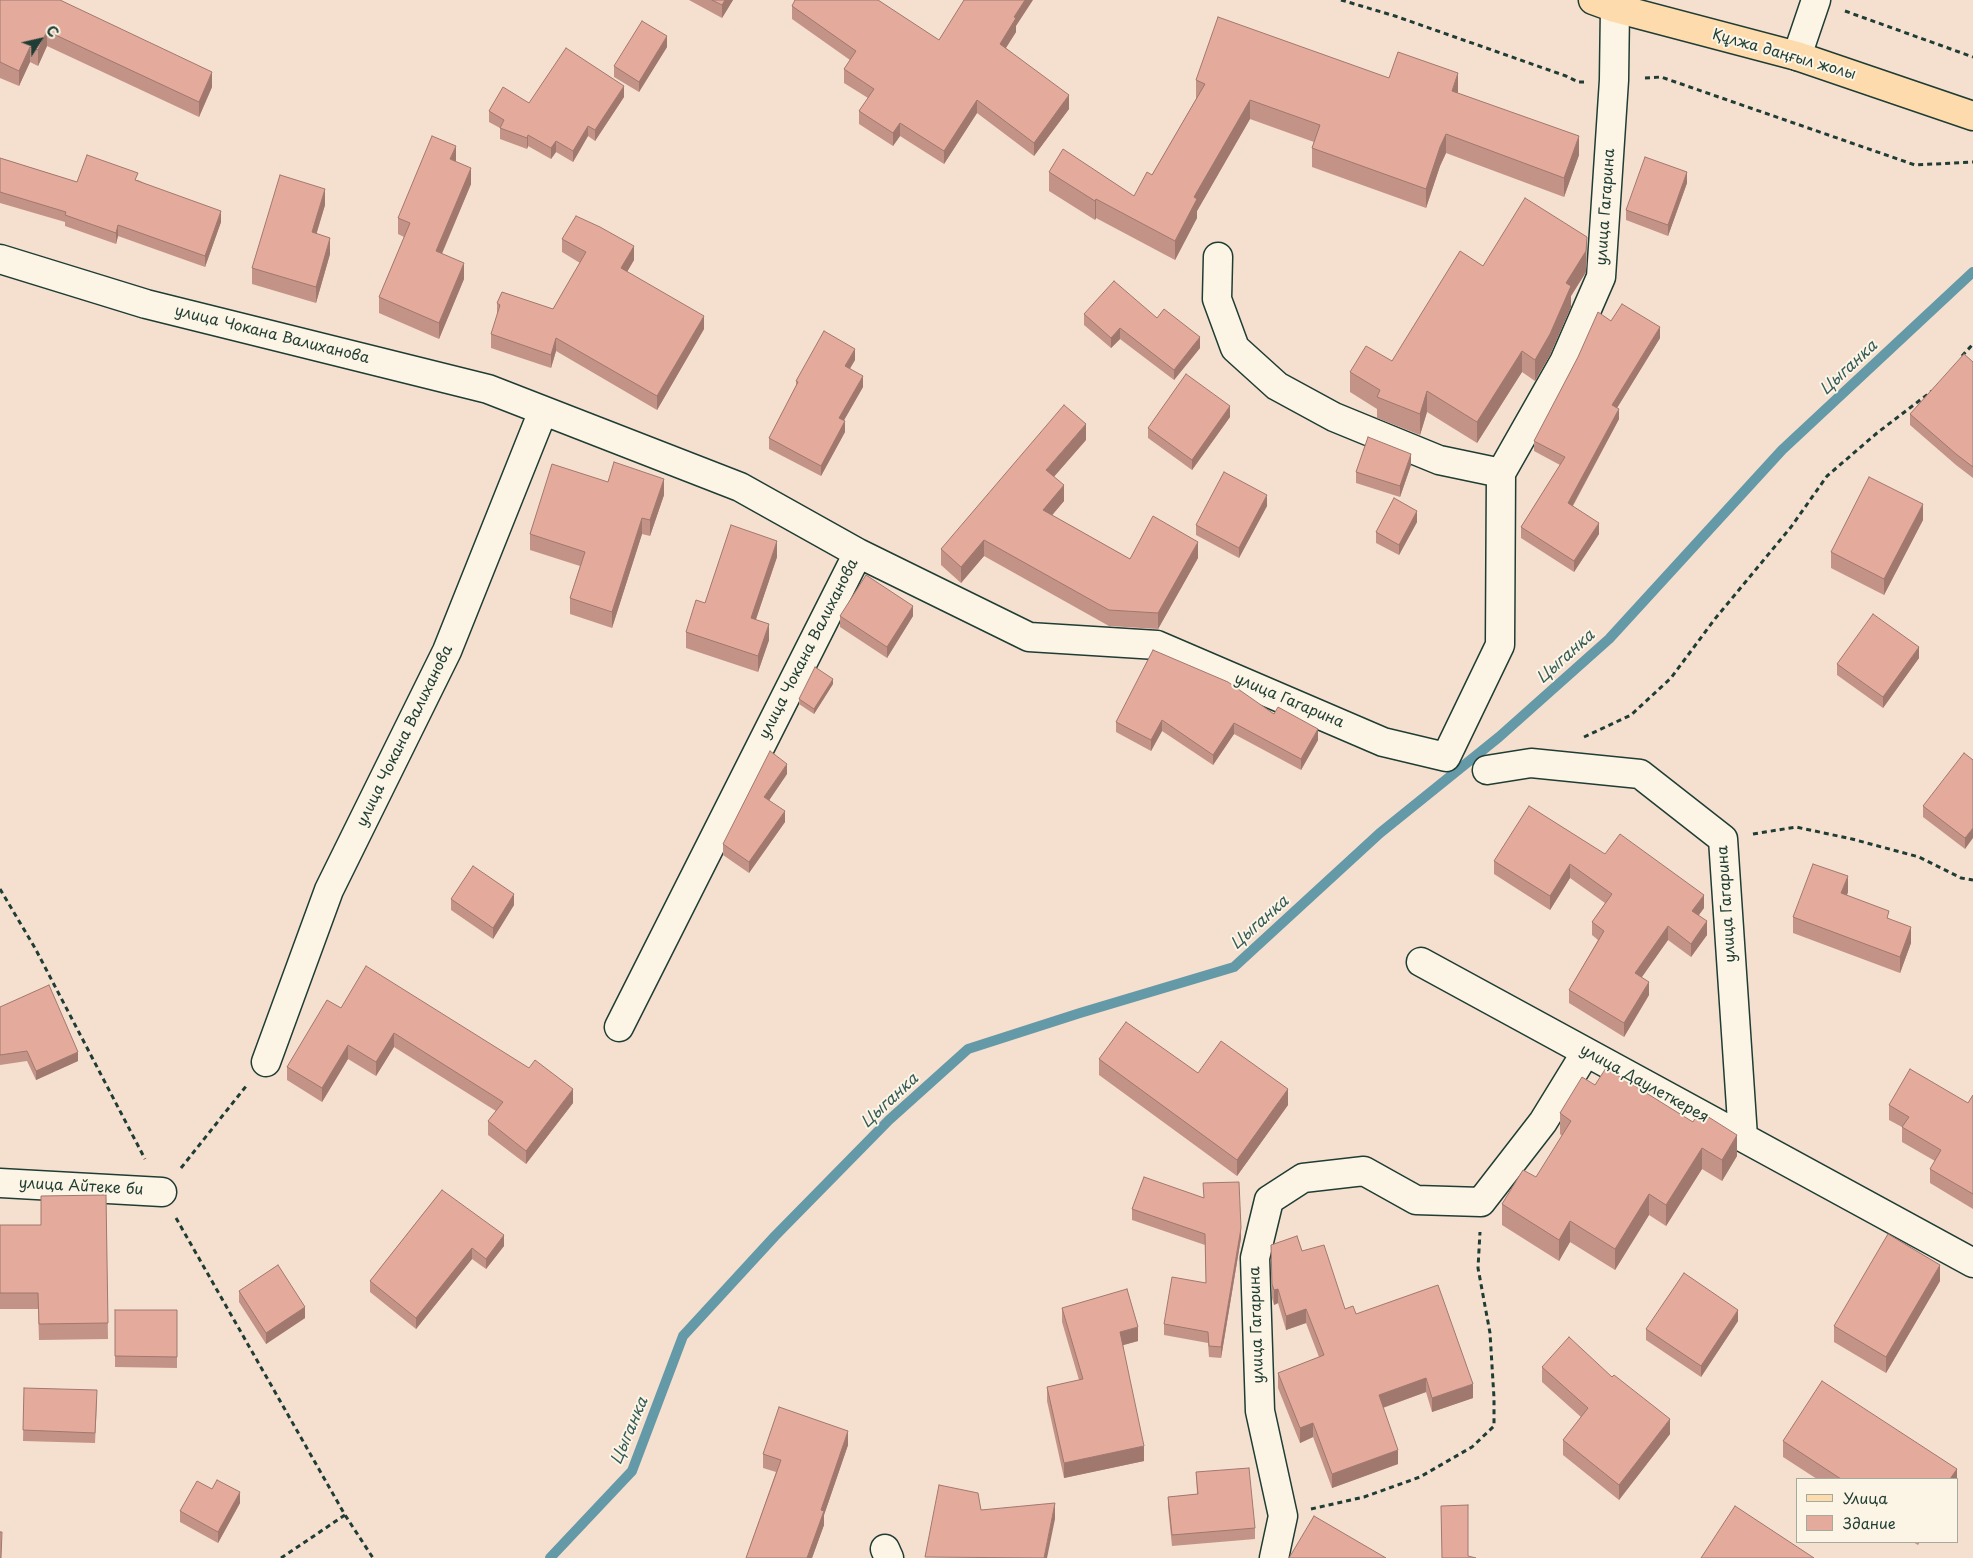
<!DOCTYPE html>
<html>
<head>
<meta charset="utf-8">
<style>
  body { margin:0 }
  #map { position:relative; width:1973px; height:1558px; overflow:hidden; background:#f5dfcf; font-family:"Playpen Sans",sans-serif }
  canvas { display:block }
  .legend { position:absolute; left:1796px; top:1478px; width:162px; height:65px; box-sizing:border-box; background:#fcf5e5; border:1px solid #a4ab9e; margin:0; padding:6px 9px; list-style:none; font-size:15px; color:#1f3d34 }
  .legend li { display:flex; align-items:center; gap:10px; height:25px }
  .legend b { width:25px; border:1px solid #a4ab9e }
  .north { position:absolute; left:15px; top:15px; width:50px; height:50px; -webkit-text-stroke:4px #fcf5e5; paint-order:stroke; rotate:55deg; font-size:14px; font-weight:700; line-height:20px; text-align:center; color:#1f3d34 }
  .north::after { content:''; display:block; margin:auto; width:18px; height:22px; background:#1f3d34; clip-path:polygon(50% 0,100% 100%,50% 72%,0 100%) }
</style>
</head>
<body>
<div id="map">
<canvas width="1973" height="1558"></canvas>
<ul class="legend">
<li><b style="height:6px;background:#fedbac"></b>Улица</li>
<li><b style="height:14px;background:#e4ab9d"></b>Здание</li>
</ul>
<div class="north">С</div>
</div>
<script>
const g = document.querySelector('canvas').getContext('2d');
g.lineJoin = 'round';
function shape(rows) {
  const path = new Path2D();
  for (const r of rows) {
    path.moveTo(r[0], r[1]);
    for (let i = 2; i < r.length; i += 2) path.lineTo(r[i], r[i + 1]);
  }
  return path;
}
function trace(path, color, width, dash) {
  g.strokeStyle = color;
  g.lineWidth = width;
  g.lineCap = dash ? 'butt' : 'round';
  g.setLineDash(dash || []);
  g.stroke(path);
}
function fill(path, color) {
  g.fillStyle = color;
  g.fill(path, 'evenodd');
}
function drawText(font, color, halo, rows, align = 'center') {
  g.font = font + ' "Playpen Sans",sans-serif';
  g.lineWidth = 4;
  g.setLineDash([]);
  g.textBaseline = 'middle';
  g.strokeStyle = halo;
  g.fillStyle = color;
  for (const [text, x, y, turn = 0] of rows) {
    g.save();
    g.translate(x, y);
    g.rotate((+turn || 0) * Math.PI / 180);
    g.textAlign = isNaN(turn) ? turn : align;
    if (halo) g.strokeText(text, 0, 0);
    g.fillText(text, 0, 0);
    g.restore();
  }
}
const stream = shape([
  [550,1558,632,1471,683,1336,775,1236,889,1120,968,1049,1080,1013,1234,967,1380,833,1499,737,1609,639,1782,450,1973,272]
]);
const path = shape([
  [1341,0,1395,16,1566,76,1578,82,1584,82],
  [1845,11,1973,57],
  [1645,78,1661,77,1915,165,1973,162],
  [1962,356,1973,344],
  [1584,737,1631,715,1671,678,1714,620,1791,527,1827,476,1877,433,1932,391],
  [1753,834,1796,827,1852,839,1919,857,1961,878,1973,880],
  [0,889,35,948,145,1159],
  [181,1168,247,1085],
  [176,1218,345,1515,373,1558],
  [1311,1509,1364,1497,1420,1477,1472,1447,1494,1426,1494,1398,1490,1333,1478,1268,1480,1232],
  [281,1558,345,1515]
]);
const minor = shape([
  [1797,56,1816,0],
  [1218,257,1217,299,1235,348,1277,386,1334,417,1439,460,1501,473],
  [0,259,146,304,488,389,740,487,858,553,619,1027],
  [858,553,1029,637,1157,645,1383,742,1446,757,1500,645,1501,473,1564,362,1601,277,1614,80,1615,8],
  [1487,770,1531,763,1640,774,1723,839,1743,1137],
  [1421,962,1973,1263],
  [266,1062,329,890,447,651,543,411],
  [0,1183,162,1192],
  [885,1549,889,1558],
  [1274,1558,1283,1516,1260,1411,1255,1258,1269,1200,1303,1178,1364,1171,1416,1200,1481,1202,1543,1122,1586,1052]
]);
const major = shape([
  [1593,0,1615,8,1797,56,1973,116]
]);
const wall = shape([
  [0,0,212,87,199,117,47,46,38,66,30,62,19,86,0,78],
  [689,0,733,0,722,18],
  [792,6,939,40,1016,26,1016,32,1006,48,1069,109,1034,156,977,113,944,164,900,136,893,146,859,124,859,111,868,98,844,83,844,69,850,60,792,19],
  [667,47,639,92,614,77,614,66],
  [1389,78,1458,93,1579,155,1564,197,1446,153,1440,166,1426,208,1312,167,1312,148,1314,142,1250,119,1197,211,1197,218,1175,260,1096,218,1095,220,1049,191,1049,172,1134,196,1152,175,1196,99,1196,80],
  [624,97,595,141,588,136,573,162,556,152,551,159,528,146,527,149,500,139,500,128,489,122,489,111,529,103],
  [0,158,77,182,138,180,221,222,205,267,118,236,116,244,65,226,65,222,0,203],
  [456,162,471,184,442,254,464,279,439,339,379,313,379,297,404,237,398,234,398,218],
  [1687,183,1668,236,1626,220,1626,210],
  [325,205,316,234,330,254,316,303,252,284,252,268],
  [562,239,634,260,627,272,704,329,657,410,556,351,551,368,491,348,491,334,497,316,497,303,553,309,580,263,562,252],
  [1587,258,1586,272,1571,296,1571,307,1550,355,1535,381,1522,372,1477,443,1427,412,1420,435,1377,418,1377,409,1350,392,1350,372,1392,361,1483,266],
  [1084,314,1157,318,1200,348,1174,380,1120,339,1111,348,1084,325],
  [1611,321,1660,338,1617,408,1619,419,1573,506,1599,534,1574,572,1521,538,1521,527,1560,465,1534,451,1534,441],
  [855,360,850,368,863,387,844,420,845,432,821,476,769,449,769,438,796,386,796,381],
  [1973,362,1973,478,1956,465,1910,425,1910,414],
  [1230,417,1192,470,1148,438,1148,428],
  [1086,440,1054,476,1064,501,1052,515,1130,559,1198,558,1158,629,1109,626,984,556,961,583,941,565,941,549],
  [1411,465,1400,497,1356,483,1356,472],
  [608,482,664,495,650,536,642,534,612,628,570,614,570,598,580,566,530,550,530,534],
  [1267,506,1239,558,1196,535,1196,525],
  [1923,520,1884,595,1831,568,1831,552],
  [1417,522,1399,555,1376,543,1376,532],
  [777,557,756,619,769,640,758,672,686,648,686,632,705,603],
  [840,616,913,616,887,658,840,627],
  [1919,658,1883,708,1837,675,1837,664],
  [833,684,814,714,799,704,799,699],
  [1274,714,1318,740,1301,770,1234,734,1213,765,1162,731,1151,751,1116,732,1116,722],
  [1973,760,1965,849,1923,817,1923,806],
  [787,774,769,800,785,822,749,873,723,855,723,844],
  [1605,854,1704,908,1699,915,1707,935,1691,957,1668,940,1641,977,1649,995,1624,1037,1569,1003,1569,990,1598,940,1592,935,1592,922,1605,903,1570,878,1550,910,1494,874,1494,861],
  [1848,892,1847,895,1889,919,1911,943,1900,973,1793,933,1793,917],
  [451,899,514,905,493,939,451,910],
  [0,1007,78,1061,36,1080,27,1061,0,1065],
  [341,1008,573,1103,526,1164,488,1135,488,1121,496,1111,394,1047,376,1076,348,1059,322,1102,287,1080,287,1067],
  [1099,1059,1198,1073,1288,1105,1237,1176,1099,1075],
  [1595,1085,1737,1156,1722,1181,1702,1169,1666,1226,1649,1215,1615,1270,1570,1242,1559,1261,1502,1225,1502,1204,1536,1177,1562,1136,1560,1134,1560,1113],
  [1973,1095,1973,1209,1930,1183,1930,1169,1935,1161,1902,1142,1902,1127,1889,1120,1889,1105,1968,1103],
  [442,1190,504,1246,486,1269,472,1259,416,1329,370,1292,370,1281],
  [106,1195,108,1339,39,1340,38,1309,0,1309,0,1225,41,1225],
  [1132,1209,1241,1238,1221,1358,1209,1357,1208,1343,1164,1335,1164,1324,1206,1283,1205,1245,1132,1220],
  [1271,1245,1302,1251,1345,1309,1356,1314,1473,1398,1432,1412,1426,1392,1383,1408,1398,1464,1332,1488,1313,1437,1300,1443,1278,1388,1278,1373,1319,1357,1306,1323,1286,1330,1278,1303,1274,1305,1272,1298],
  [1940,1281,1886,1373,1834,1342,1834,1326],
  [239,1291,305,1318,266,1344,239,1302],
  [1062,1308,1138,1341,1123,1345,1144,1461,1064,1478,1047,1401,1047,1387,1079,1380,1062,1322],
  [115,1310,177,1310,177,1368,115,1367],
  [1738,1321,1701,1377,1646,1340,1646,1329],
  [1542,1367,1670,1434,1619,1500,1563,1455,1563,1440,1581,1417,1542,1382],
  [24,1388,97,1401,95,1443,23,1441],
  [1783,1441,1957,1469,1957,1485,1957,1479,1817,1479,1783,1457],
  [848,1445,824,1515,824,1525,812,1558,746,1558,776,1472,763,1468,763,1454],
  [1196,1472,1255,1528,1255,1539,1172,1546,1168,1507,1168,1497,1197,1494],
  [212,1489,240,1503,218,1543,180,1522,180,1511],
  [1913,1542,1920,1542,1918,1545]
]);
const shadedWall = shape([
  [725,0,733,0,722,18,722,5],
  [1025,0,1033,0,1016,26,1016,32,1000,57,1000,44,1014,17],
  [47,31,47,46,38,66,38,50],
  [667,36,667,47,639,92,639,82],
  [30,47,30,62,19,86,19,71],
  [212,72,212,87,199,117,199,102],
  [1458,73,1458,92,1452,110,1452,91],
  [624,86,624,97,595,141,595,130],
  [1069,95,1069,109,1034,156,1034,143],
  [977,100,977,113,944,164,944,151],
  [1250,100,1250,119,1197,211,1197,218,1175,260,1175,241,1194,197],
  [900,123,900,136,893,146,893,133],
  [588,126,588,136,573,162,573,151],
  [1446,134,1446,153,1440,166,1426,208,1426,189,1440,147],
  [528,135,528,146,527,149,527,138],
  [1579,136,1579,155,1564,197,1564,178],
  [556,141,556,152,551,159,551,148],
  [456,146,456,162,450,159],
  [471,168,471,184,436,267,436,251],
  [1687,172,1687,183,1668,236,1668,225],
  [325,189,325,205,312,249,312,232],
  [1096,199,1096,218,1095,220,1095,201],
  [221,211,221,222,205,267,205,256],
  [118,225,118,236,116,244,116,233],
  [1587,237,1586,272,1571,296,1571,307,1550,355,1535,381,1535,360,1566,283],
  [330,238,330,254,316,303,316,287],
  [634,246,634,260,621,282,621,268],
  [464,263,464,279,439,339,439,323],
  [704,316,704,329,657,410,657,396],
  [1660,327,1660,338,1612,416,1612,405],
  [1120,328,1120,339,1111,348,1111,338],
  [1200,337,1200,348,1174,380,1174,370],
  [556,338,556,351,551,368,551,355],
  [855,349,855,360,845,377,845,366],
  [1522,351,1522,372,1477,443,1477,422],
  [863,376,863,387,839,429,839,418],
  [1427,391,1427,412,1420,435,1420,414],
  [1230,406,1230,417,1192,470,1192,460],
  [1619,409,1619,419,1568,514,1568,503],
  [845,421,845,432,821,476,821,466],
  [1086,424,1086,440,1046,486,1046,470],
  [1411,454,1411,465,1400,497,1400,486],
  [664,479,664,495,650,536,650,520],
  [1064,485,1064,501,1043,526,1043,510],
  [1267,495,1267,506,1239,558,1239,548],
  [1923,504,1923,520,1884,595,1884,579],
  [1417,511,1417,522,1399,555,1399,545],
  [642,518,642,534,612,628,612,612],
  [1599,523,1599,534,1574,572,1574,561],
  [984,540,984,556,961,583,961,567],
  [777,541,777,557,751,634,751,618],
  [1198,542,1198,558,1158,629,1158,613],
  [913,606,913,616,887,658,887,647],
  [769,624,769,640,758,672,758,656],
  [1919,647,1919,658,1883,708,1883,697],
  [833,679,833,684,814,714,814,709],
  [1162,720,1162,731,1151,751,1151,740],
  [1234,723,1234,734,1213,765,1213,755],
  [1318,729,1318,740,1301,770,1301,759],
  [787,764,787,774,764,808,764,797],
  [785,811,785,822,749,873,749,862],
  [1973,828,1973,838,1965,849,1965,838],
  [1570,864,1570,878,1550,910,1550,896],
  [1848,876,1848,892,1841,909,1841,893],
  [514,894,514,905,493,939,493,928],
  [1704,895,1704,908,1692,924,1692,911],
  [1707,921,1707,935,1691,957,1691,944],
  [1668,926,1668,940,1635,987,1635,973],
  [1911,927,1911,943,1900,973,1900,957],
  [1649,982,1649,995,1624,1037,1624,1023],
  [394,1033,394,1047,376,1076,376,1062],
  [348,1045,348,1059,322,1102,322,1088],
  [78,1052,78,1061,36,1080,36,1071],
  [573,1089,573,1103,526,1164,526,1151],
  [1288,1089,1288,1105,1237,1176,1237,1160],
  [1737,1135,1737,1156,1722,1181,1722,1160],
  [1702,1148,1702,1169,1666,1226,1666,1205],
  [1649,1194,1649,1215,1615,1270,1615,1249],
  [1570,1221,1570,1242,1559,1261,1559,1240],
  [1241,1228,1241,1238,1221,1358,1221,1347],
  [504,1235,504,1246,486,1269,486,1259],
  [472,1248,472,1259,416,1329,416,1318],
  [1940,1265,1940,1281,1886,1373,1886,1357],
  [1278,1289,1278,1303,1274,1305,1274,1290],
  [305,1307,305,1318,266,1344,266,1333],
  [1306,1309,1306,1323,1286,1330,1286,1316],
  [1738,1310,1738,1321,1701,1377,1701,1366],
  [1138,1327,1138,1341,1120,1346,1120,1332],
  [1426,1378,1426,1392,1379,1409,1379,1395],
  [1473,1384,1473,1398,1432,1412,1432,1398],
  [1670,1419,1670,1434,1619,1500,1619,1485],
  [1313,1423,1313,1437,1300,1443,1300,1428],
  [848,1431,848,1445,824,1515,824,1525,812,1558,807,1558,821,1510],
  [1144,1446,1144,1461,1064,1478,1064,1463],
  [1398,1450,1398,1464,1332,1488,1332,1474],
  [1957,1469,1957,1485,1957,1479,1950,1479],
  [240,1492,240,1503,218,1543,218,1532],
  [1055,1503,1055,1519,1047,1558,1044,1558]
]);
const building = shape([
  [0,0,60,0,212,72,199,102,47,31,38,50,30,47,19,71,0,62,0,0],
  [712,0,725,0,722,5,712,0],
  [795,0,878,0,939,40,964,0,1025,0,1014,17,1016,18,1000,44,1069,95,1034,143,977,100,944,151,900,123,893,133,859,111,874,89,844,69,856,51,792,6,795,0],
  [1218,17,1389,78,1398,52,1458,73,1452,91,1579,136,1564,178,1446,134,1440,147,1426,189,1312,148,1320,125,1250,100,1194,197,1197,199,1175,241,1096,199,1095,201,1049,172,1063,149,1134,196,1147,172,1152,175,1205,84,1196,80,1218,17],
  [642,21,667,36,639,82,614,66,642,21],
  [566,48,624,86,595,130,588,126,573,151,556,141,551,148,528,135,527,138,500,128,504,120,489,111,503,87,529,103,566,48],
  [432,136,456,146,450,159,471,168,436,251,464,263,439,323,379,297,410,223,398,218,432,136],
  [87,155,138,173,135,180,221,211,205,256,118,225,116,233,65,215,66,212,0,192,0,158,77,182,87,155],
  [1645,157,1687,172,1668,225,1626,210,1645,157],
  [280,175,325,189,312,232,330,238,316,287,252,268,280,175],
  [1525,198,1587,237,1586,251,1566,283,1571,286,1550,334,1535,360,1522,351,1477,422,1427,391,1420,414,1377,397,1380,390,1350,372,1366,346,1392,361,1460,251,1483,266,1525,198],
  [576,216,600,227,634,246,621,268,704,316,657,396,556,338,551,355,491,334,500,305,497,303,502,292,553,309,586,252,562,239,576,216],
  [1114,281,1157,318,1164,309,1200,337,1174,370,1120,328,1111,338,1084,314,1114,281],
  [1622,304,1660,327,1612,405,1619,409,1568,503,1599,523,1574,561,1521,527,1565,457,1534,441,1578,357,1598,312,1611,321,1622,304],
  [824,331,855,349,845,366,863,376,839,418,845,421,821,466,769,438,798,382,796,381,824,331],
  [1964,354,1973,362,1973,467,1956,454,1910,414,1964,354],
  [1186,374,1230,406,1192,460,1148,428,1186,374],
  [1064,405,1086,424,1046,470,1064,485,1043,510,1130,559,1153,516,1198,542,1158,613,1109,610,984,540,961,567,941,549,1064,405],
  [1368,437,1411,454,1400,486,1356,472,1368,437],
  [614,462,664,479,650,520,642,518,612,612,570,598,585,552,530,534,552,464,608,482,614,462],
  [1224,472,1267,495,1239,548,1196,525,1224,472],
  [1869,477,1923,504,1884,579,1831,552,1869,477],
  [1394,498,1417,511,1399,545,1376,532,1394,498],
  [731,525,777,541,751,618,769,624,758,656,686,632,696,600,705,603,731,525],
  [866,575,913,606,887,647,840,616,866,575],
  [1873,614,1919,647,1883,697,1837,664,1873,614],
  [1153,650,1228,682,1274,714,1278,707,1318,729,1301,759,1234,723,1213,755,1162,720,1151,740,1116,722,1153,650],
  [815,667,833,679,814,709,799,699,815,667],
  [770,751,787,764,764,797,785,811,749,862,723,844,770,751],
  [1964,753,1973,760,1973,828,1965,838,1923,806,1964,753],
  [1529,806,1605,854,1620,834,1704,895,1692,911,1707,921,1691,944,1668,926,1635,973,1649,982,1624,1023,1569,990,1604,931,1592,922,1612,894,1570,864,1550,896,1494,861,1529,806],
  [1813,864,1848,876,1841,893,1889,911,1887,918,1911,927,1900,957,1793,917,1813,864],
  [473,866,514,894,493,928,451,899,473,866],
  [366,966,529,1068,535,1060,573,1089,526,1151,488,1121,503,1102,394,1033,376,1062,348,1045,322,1088,287,1067,327,1000,341,1008,366,966],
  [49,985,78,1052,36,1071,27,1051,0,1055,0,1007,49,985],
  [1126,1022,1198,1073,1221,1041,1288,1089,1237,1160,1099,1059,1126,1022],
  [1606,1068,1693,1122,1699,1111,1737,1135,1722,1160,1702,1148,1666,1205,1649,1194,1615,1249,1570,1221,1559,1240,1502,1204,1523,1170,1536,1177,1571,1121,1560,1113,1582,1077,1595,1085,1606,1068],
  [1910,1069,1968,1103,1973,1095,1973,1194,1930,1169,1941,1150,1902,1127,1909,1117,1889,1105,1910,1069],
  [1144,1177,1204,1198,1203,1183,1239,1182,1241,1228,1221,1347,1209,1346,1208,1332,1164,1324,1172,1277,1206,1283,1205,1234,1132,1209,1144,1177],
  [442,1190,504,1235,486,1259,472,1248,416,1318,370,1281,442,1190],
  [106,1195,108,1323,39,1324,38,1293,0,1293,0,1225,41,1225,41,1196,106,1195],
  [1888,1234,1940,1265,1886,1357,1834,1326,1888,1234],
  [1297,1236,1302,1251,1324,1245,1345,1309,1353,1306,1356,1314,1438,1285,1473,1384,1432,1398,1426,1378,1379,1395,1398,1450,1332,1474,1313,1423,1300,1428,1278,1373,1324,1355,1306,1309,1286,1316,1278,1289,1274,1290,1272,1284,1271,1245,1297,1236],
  [278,1265,305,1307,266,1333,239,1291,278,1265],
  [1684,1273,1738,1310,1701,1366,1646,1329,1684,1273],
  [1127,1289,1138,1327,1120,1332,1144,1446,1064,1463,1047,1387,1083,1379,1062,1308,1127,1289],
  [115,1310,177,1310,177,1357,115,1356,115,1310],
  [1569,1337,1612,1377,1614,1375,1670,1419,1619,1485,1563,1440,1588,1408,1542,1367,1569,1337],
  [1822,1381,1957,1469,1950,1479,1841,1479,1783,1441,1822,1381],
  [24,1388,97,1390,95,1433,23,1430,24,1388],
  [779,1407,848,1431,821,1510,824,1511,807,1558,746,1558,781,1460,763,1454,779,1407],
  [1249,1468,1255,1528,1172,1535,1168,1497,1198,1494,1196,1472,1249,1468],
  [217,1480,240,1492,218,1532,180,1511,197,1481,212,1489,217,1480],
  [939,1485,978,1493,981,1510,1055,1503,1044,1558,925,1557,939,1485],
  [1468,1505,1468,1556,1476,1558,1442,1558,1441,1506,1468,1505],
  [1735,1506,1814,1558,1701,1558,1735,1506],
  [1314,1516,1386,1558,1289,1558,1314,1516],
  [0,1532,2,1532,1,1558,0,1558,0,1532]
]);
const streetNames = [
  ["Құлжа даңғыл жолы",1784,55,16],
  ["улица Гагарина",1606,207,-86],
  ["улица Чокана Валиханова",272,335,14],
  ["улица Чокана Валиханова",809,649,-63],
  ["улица Гагарина",1289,701,23],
  ["улица Чокана Валиханова",405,736,-64],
  ["улица Гагарина",1727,904,-94],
  ["улица Даулеткерея",1644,1084,29],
  ["улица Айтеке би",81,1187,3],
  ["улица Гагарина",1257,1325,-92]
];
const waterNames = [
  ["Цыганка",1849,368,-43],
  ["Цыганка",1566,657,-42],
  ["Цыганка",1260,923,-42],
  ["Цыганка",890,1101,-43],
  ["Цыганка",630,1431,-67]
];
trace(stream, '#6499a7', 10);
trace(minor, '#1f3d34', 31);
trace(major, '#1f3d34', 31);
trace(path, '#1f3d34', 3, [5, 4]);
trace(minor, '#fcf5e5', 28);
trace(major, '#fedbac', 28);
fill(wall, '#c49387');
fill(shadedWall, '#a0786e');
fill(building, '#e4ab9d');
trace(building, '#a0786e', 1);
drawText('15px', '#1f3d34', '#fcf5e5', streetNames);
drawText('italic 16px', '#365c5a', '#fcf5e5', waterNames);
</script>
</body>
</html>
